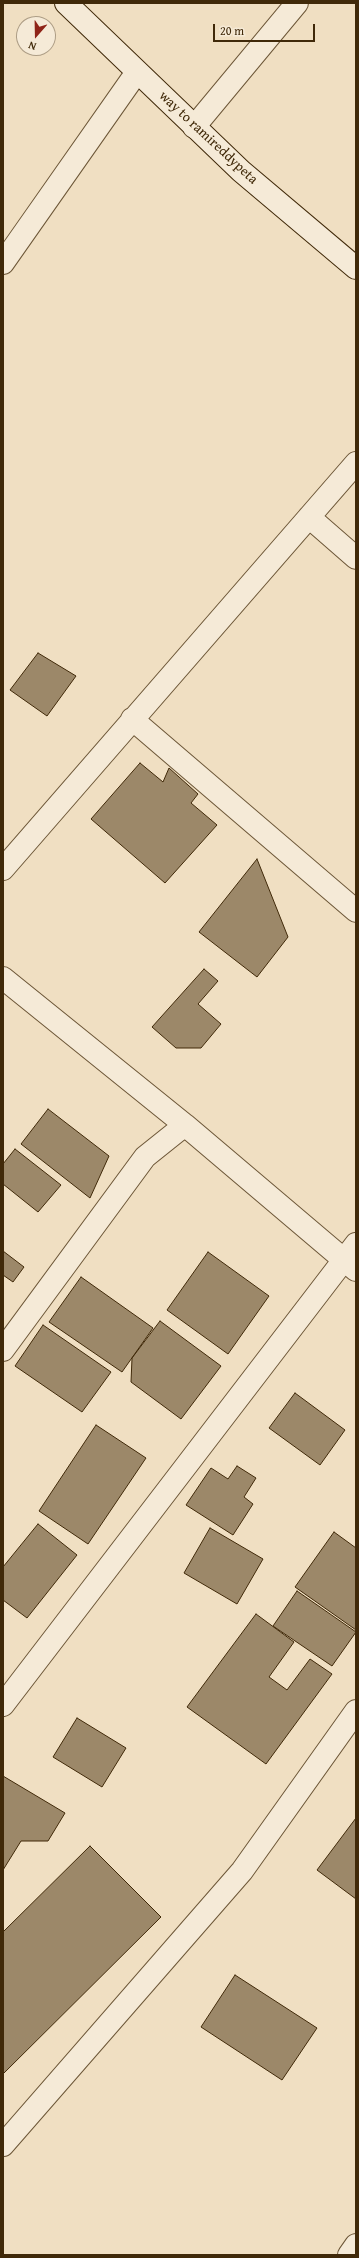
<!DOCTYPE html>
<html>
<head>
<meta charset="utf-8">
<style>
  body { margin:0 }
  #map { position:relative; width:359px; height:2258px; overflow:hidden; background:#f0dfc2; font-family:"Gentium Book Plus",serif }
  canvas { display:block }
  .frame { position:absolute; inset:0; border:4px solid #402909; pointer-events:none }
  .north { position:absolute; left:16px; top:16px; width:40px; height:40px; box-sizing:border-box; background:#f5ead7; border:1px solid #ad9d85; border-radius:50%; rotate:200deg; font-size:11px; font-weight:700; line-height:16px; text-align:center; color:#402909 }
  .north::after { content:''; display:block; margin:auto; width:14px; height:18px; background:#8f2418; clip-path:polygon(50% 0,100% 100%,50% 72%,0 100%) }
  .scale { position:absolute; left:213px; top:24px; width:102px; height:18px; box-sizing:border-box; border:2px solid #402909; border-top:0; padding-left:5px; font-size:12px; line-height:14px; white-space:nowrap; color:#402909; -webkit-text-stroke:3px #f5ead7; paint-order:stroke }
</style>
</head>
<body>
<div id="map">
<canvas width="359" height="2258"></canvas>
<div class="frame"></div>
<div class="north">N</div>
<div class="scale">20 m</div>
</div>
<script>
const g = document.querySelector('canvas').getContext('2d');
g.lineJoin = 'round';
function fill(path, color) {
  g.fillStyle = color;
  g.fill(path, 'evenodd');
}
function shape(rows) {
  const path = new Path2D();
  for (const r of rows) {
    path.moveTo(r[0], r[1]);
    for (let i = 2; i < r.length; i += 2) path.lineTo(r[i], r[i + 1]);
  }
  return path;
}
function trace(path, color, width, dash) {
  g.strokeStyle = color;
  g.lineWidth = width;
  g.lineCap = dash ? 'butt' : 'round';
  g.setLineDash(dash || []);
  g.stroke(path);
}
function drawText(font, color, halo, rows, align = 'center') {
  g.font = font + ' "Gentium Book Plus",serif';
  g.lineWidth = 3.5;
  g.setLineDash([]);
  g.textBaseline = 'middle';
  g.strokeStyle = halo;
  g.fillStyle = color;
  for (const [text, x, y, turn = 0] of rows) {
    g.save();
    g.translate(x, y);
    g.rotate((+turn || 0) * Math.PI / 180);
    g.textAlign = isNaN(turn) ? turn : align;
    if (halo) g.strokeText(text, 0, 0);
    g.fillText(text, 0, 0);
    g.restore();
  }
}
const building = shape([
  [38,653,76,676,47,716,10,690,38,653],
  [140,763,163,782,169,768,198,794,191,803,217,825,165,883,91,819,140,763],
  [257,859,288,937,257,977,199,932,257,859],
  [204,969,218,981,198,1004,221,1024,201,1048,176,1048,152,1027,204,969],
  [48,1109,109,1156,90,1198,21,1144,48,1109],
  [15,1149,61,1185,38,1212,3,1184,3,1164,15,1149],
  [3,1251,24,1267,13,1282,3,1275,3,1251],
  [208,1252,269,1296,228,1354,167,1310,208,1252],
  [81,1277,153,1328,122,1372,49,1322,81,1277],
  [160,1321,221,1366,181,1419,131,1382,132,1358,160,1321],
  [43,1325,111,1372,82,1412,15,1366,43,1325],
  [295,1393,345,1430,320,1465,269,1428,295,1393],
  [96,1425,146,1458,88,1544,39,1511,96,1425],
  [237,1466,256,1478,244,1497,253,1504,233,1535,186,1505,211,1468,228,1479,237,1466],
  [38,1524,77,1555,27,1618,3,1600,3,1567,38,1524],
  [210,1528,263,1559,237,1604,184,1573,210,1528],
  [334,1532,356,1548,356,1630,295,1587,334,1532],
  [297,1591,356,1632,332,1666,273,1626,297,1591],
  [256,1614,294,1642,269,1677,287,1690,310,1659,332,1674,266,1764,187,1707,256,1614],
  [77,1718,126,1748,102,1787,53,1757,77,1718],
  [3,1776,65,1813,48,1841,21,1841,3,1870,3,1776],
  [356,1818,356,1899,317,1870,356,1818],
  [90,1846,161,1917,3,2074,3,1932,90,1846],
  [235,1975,317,2028,282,2080,201,2027,235,1975]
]);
const street = shape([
  [194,127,297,3],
  [3,263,137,72],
  [309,517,356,558],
  [132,719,356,911],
  [3,869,356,463],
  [3,978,185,1125,356,1270],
  [3,1350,145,1157,185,1125],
  [3,1705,356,1244],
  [3,2145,242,1871,356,1711],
  [349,2255,356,2245]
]);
const secondary = shape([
  [66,3,241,171,356,268]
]);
const streetNames = [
  ["way to ramireddypeta",208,138,43]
];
fill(building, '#9c8869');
trace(building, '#402909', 1);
trace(street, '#6c5637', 24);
trace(secondary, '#402909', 24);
trace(street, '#f5ead7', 22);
trace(secondary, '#f5ead7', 22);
drawText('14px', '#402909', '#f5ead7', streetNames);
</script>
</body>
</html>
